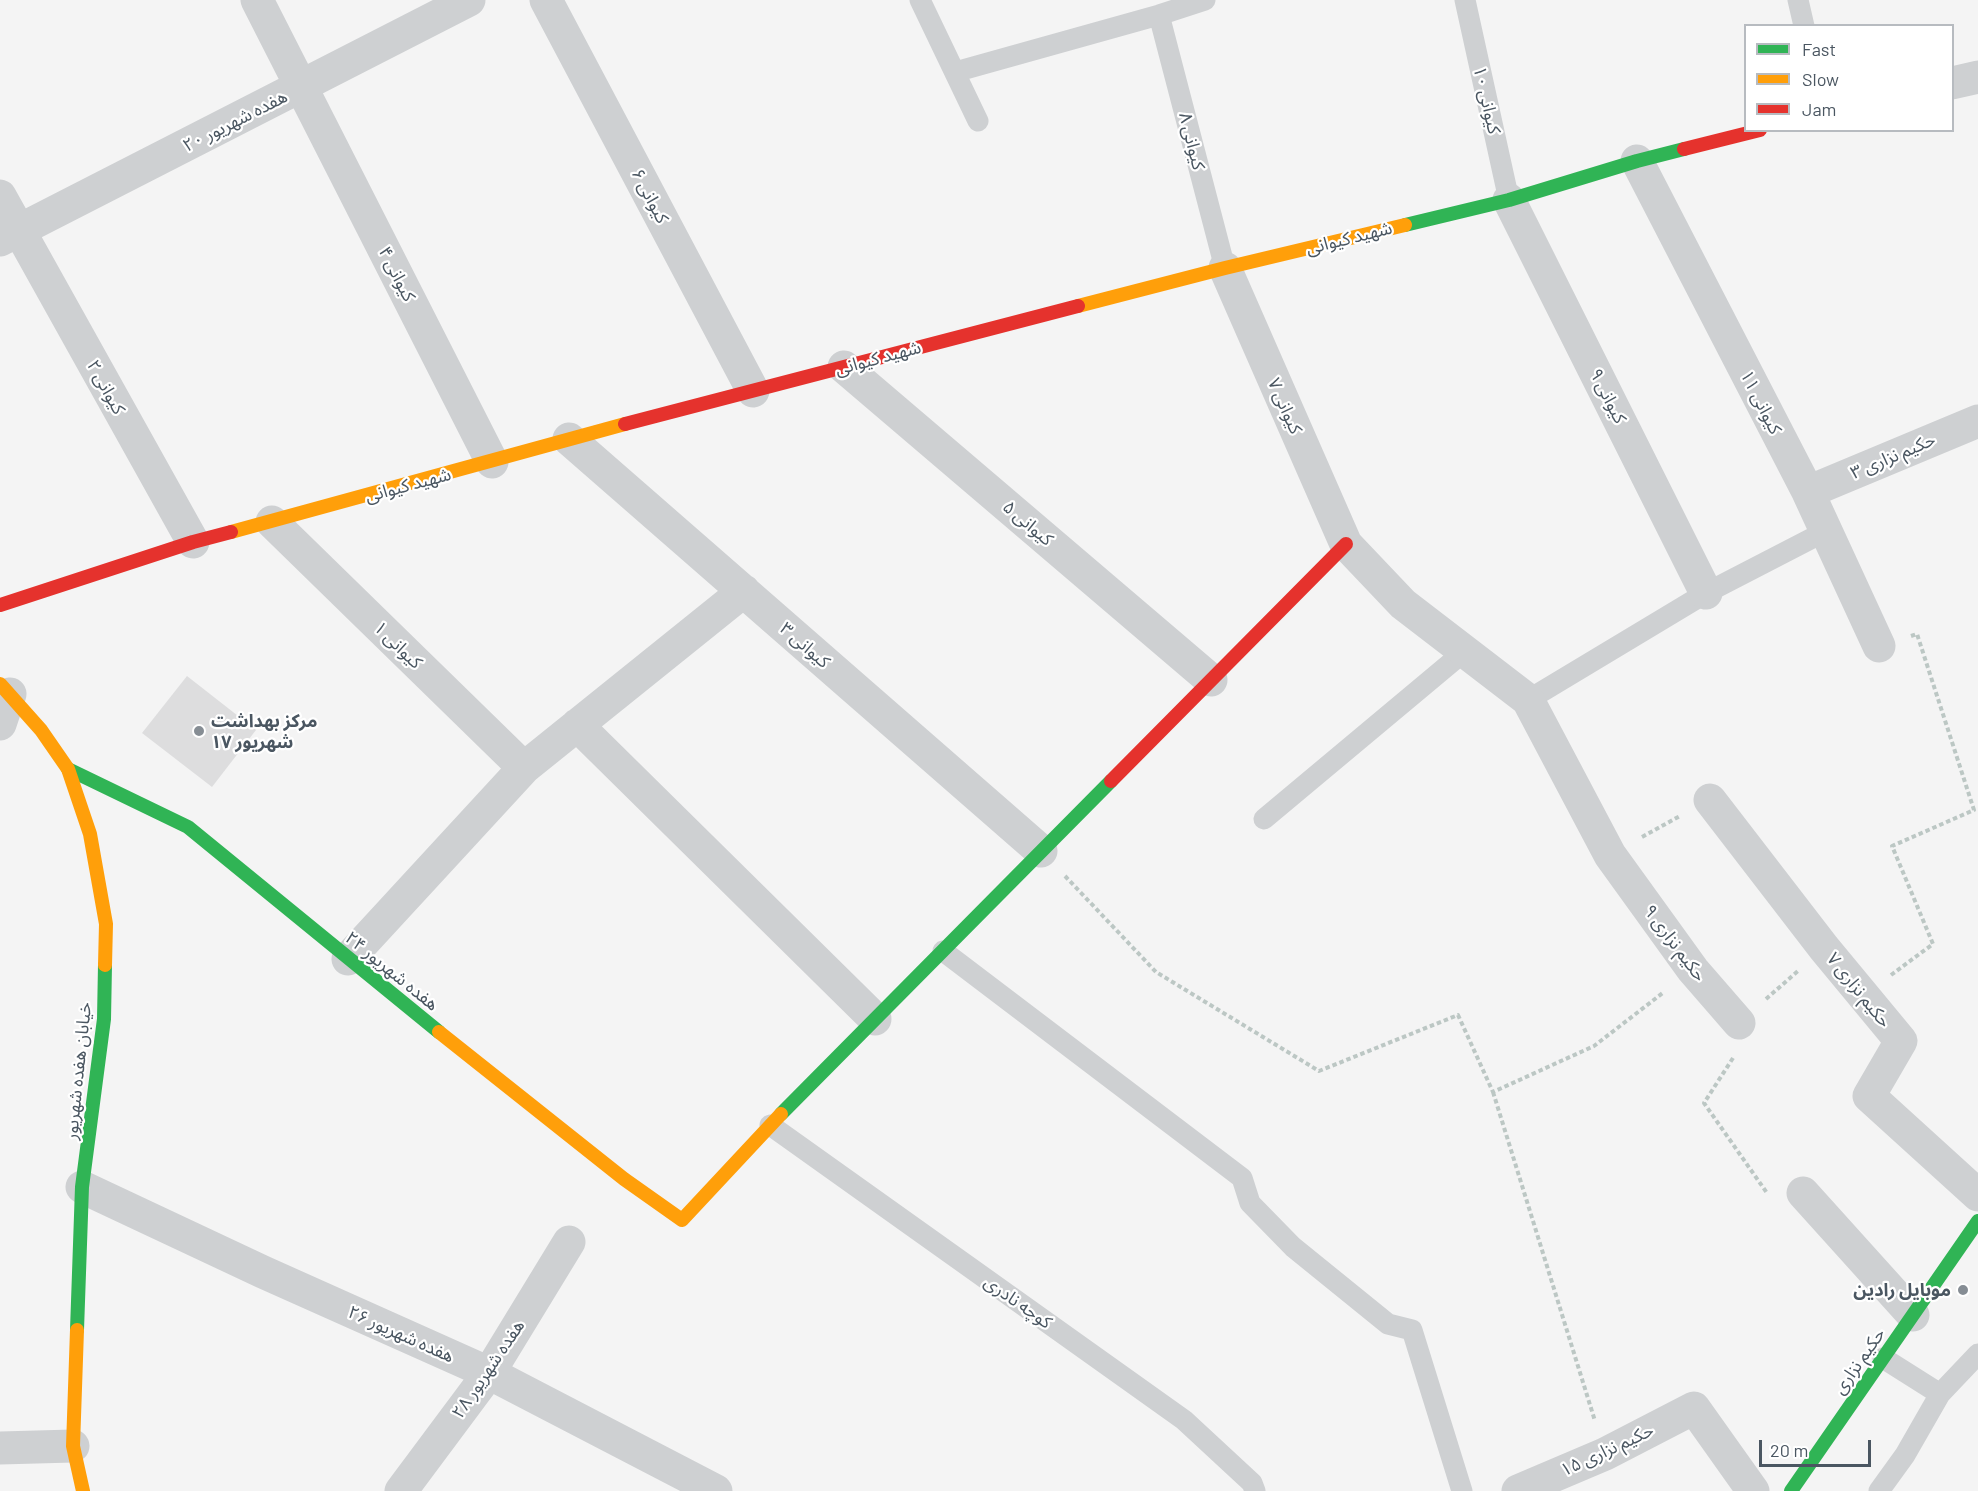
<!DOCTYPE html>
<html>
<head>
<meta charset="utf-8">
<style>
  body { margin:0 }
  #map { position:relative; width:1978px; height:1491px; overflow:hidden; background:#f4f4f4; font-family:Barlow,sans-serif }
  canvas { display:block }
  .legend { position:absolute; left:1744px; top:24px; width:210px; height:108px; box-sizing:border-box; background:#fff; border:2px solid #b7bbc0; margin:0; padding:8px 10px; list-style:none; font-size:18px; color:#4a5661 }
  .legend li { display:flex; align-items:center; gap:12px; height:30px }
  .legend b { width:30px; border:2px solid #b7bbc0 }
  .scale { position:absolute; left:1759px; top:1440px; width:112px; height:27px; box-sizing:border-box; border:3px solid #4a5661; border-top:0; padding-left:8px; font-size:18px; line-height:21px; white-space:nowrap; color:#4a5661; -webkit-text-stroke:4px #fff; paint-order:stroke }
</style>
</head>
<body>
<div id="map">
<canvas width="1978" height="1491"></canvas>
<ul class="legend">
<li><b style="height:8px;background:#30b455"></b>Fast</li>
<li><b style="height:8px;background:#ff9f0a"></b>Slow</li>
<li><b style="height:8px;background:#e5322d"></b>Jam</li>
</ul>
<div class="scale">20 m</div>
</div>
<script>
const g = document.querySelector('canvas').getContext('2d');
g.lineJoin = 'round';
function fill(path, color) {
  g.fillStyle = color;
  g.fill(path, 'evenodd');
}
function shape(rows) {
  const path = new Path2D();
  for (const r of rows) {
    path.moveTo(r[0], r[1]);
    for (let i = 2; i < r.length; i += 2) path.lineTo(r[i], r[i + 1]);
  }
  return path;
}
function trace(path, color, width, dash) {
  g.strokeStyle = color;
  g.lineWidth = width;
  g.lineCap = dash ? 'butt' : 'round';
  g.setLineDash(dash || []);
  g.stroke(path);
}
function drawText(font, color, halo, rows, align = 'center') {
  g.font = font + ' Barlow,"Noto Sans Arabic",sans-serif';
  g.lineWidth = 4.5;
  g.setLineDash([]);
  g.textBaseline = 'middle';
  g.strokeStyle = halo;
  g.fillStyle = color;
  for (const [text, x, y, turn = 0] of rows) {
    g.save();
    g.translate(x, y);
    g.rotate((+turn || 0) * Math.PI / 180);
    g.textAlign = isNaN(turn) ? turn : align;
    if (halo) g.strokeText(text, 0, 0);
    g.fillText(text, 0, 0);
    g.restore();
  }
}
const building = shape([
  [187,676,256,730,212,787,142,733]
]);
const path = shape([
  [1642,837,1680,816],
  [1065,876,1156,972,1319,1071,1458,1015,1493,1092,1594,1046,1664,992],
  [1891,975,1933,944,1892,846,1974,810,1917,634,1911,636],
  [1766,999,1798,971],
  [1733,1058,1704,1103,1767,1193],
  [1493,1092,1595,1421]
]);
const lane = shape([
  [920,0,978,121],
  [1465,0,1509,200],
  [1798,0,1804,26],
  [1159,15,1225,268],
  [955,72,1159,15,1205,0],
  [1528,700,1706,593,1826,531],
  [1264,819,1465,651],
  [943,951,1242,1178,1250,1203,1293,1247,1388,1324,1412,1330,1462,1491],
  [770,1125,1184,1420,1252,1483,1255,1491],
  [1883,1358,1940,1394],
  [1879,1491,1905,1455,1940,1394,1978,1354]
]);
const street = shape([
  [257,0,492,462],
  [546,0,753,391],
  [1952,83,1978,77],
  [1637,161,1808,492,1879,646],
  [0,196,193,542],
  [1509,200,1706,593],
  [0,240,469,0],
  [1225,268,1346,544,1403,604,1528,700,1610,855,1693,970,1739,1023],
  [844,367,1211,680],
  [569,439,1041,851],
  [1808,492,1978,421],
  [272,522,524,768],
  [0,724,10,694],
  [577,725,875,1019],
  [1710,800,1824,948,1901,1041,1869,1096,1978,1195],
  [348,959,524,768,744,591],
  [82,1187,263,1272,489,1373,716,1491],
  [1803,1193,1913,1315],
  [0,1448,73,1446],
  [401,1491,489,1373,569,1242],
  [1518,1491,1605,1454,1694,1408,1753,1491]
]);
const fast = shape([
  [1405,225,1509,200,1637,161,1684,149],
  [68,769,188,827,439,1032],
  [781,1114,1111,781],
  [77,1330,82,1187,104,1019,105,965],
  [1791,1491,1978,1221]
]);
const slow = shape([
  [1078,306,1225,268,1405,225],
  [231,532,625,424],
  [0,684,41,730,68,769,90,834,106,924,105,965],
  [439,1032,624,1179,682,1220,781,1114],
  [77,1330,73,1446,83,1491]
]);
const jam = shape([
  [1684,149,1760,130],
  [625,424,1078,306],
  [0,605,193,542,231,532],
  [1111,781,1346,544]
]);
const markers = [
  [199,731,6,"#868d94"],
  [1963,1290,6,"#868d94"]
];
const streetNames = [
  ["کیوانی ۱۰",1487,100,77],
  ["هفده شهریور ۲۰",235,121,-27],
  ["کیوانی ۸",1192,141,76],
  ["کیوانی ۶",650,196,62],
  ["شهید کیوانی",1349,238,-14],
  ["کیوانی ۴",397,274,63],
  ["شهید کیوانی",878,358,-15],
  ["کیوانی ۲",106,387,61],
  ["کیوانی ۹",1608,396,63],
  ["کیوانی ۱۱",1761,402,63],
  ["کیوانی ۷",1285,406,66],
  ["حکیم نزاری ۳",1893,456,-23],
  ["شهید کیوانی",408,485,-15],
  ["کیوانی ۵",1028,523,40],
  ["کیوانی ۱",398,645,44],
  ["کیوانی ۳",805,645,41],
  ["حکیم نزاری ۹",1675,943,53],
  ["هفده شهریور ۲۴",392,971,39],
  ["حکیم نزاری ۷",1859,990,51],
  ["خیابان هفده شهریور",78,1071,-84],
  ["کوچه نادری",1018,1302,35],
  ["هفده شهریور ۲۶",401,1334,24],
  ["حکیم نزاری",1859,1361,-55],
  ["هفده شهریور ۲۸",488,1369,-56],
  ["حکیم نزاری ۱۵",1607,1450,-25]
];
const poiNames = [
  ["مرکز بهداشت",211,721],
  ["۱۷ شهریور",211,742],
  ["موبایل رادین",1951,1290,"right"]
];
fill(building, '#ddddde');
trace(path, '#bcc7c4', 4, [4.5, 3]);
trace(lane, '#ced0d2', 21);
trace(street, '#ced0d2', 33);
trace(fast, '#30b455', 14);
trace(slow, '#ff9f0a', 14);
trace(jam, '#e5322d', 14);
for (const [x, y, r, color] of markers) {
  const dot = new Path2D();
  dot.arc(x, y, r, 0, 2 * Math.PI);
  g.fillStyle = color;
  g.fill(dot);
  trace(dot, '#fff', 2);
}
drawText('18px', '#4a5661', '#fff', streetNames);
drawText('bold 18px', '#4a5661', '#fff', poiNames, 'left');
</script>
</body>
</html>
